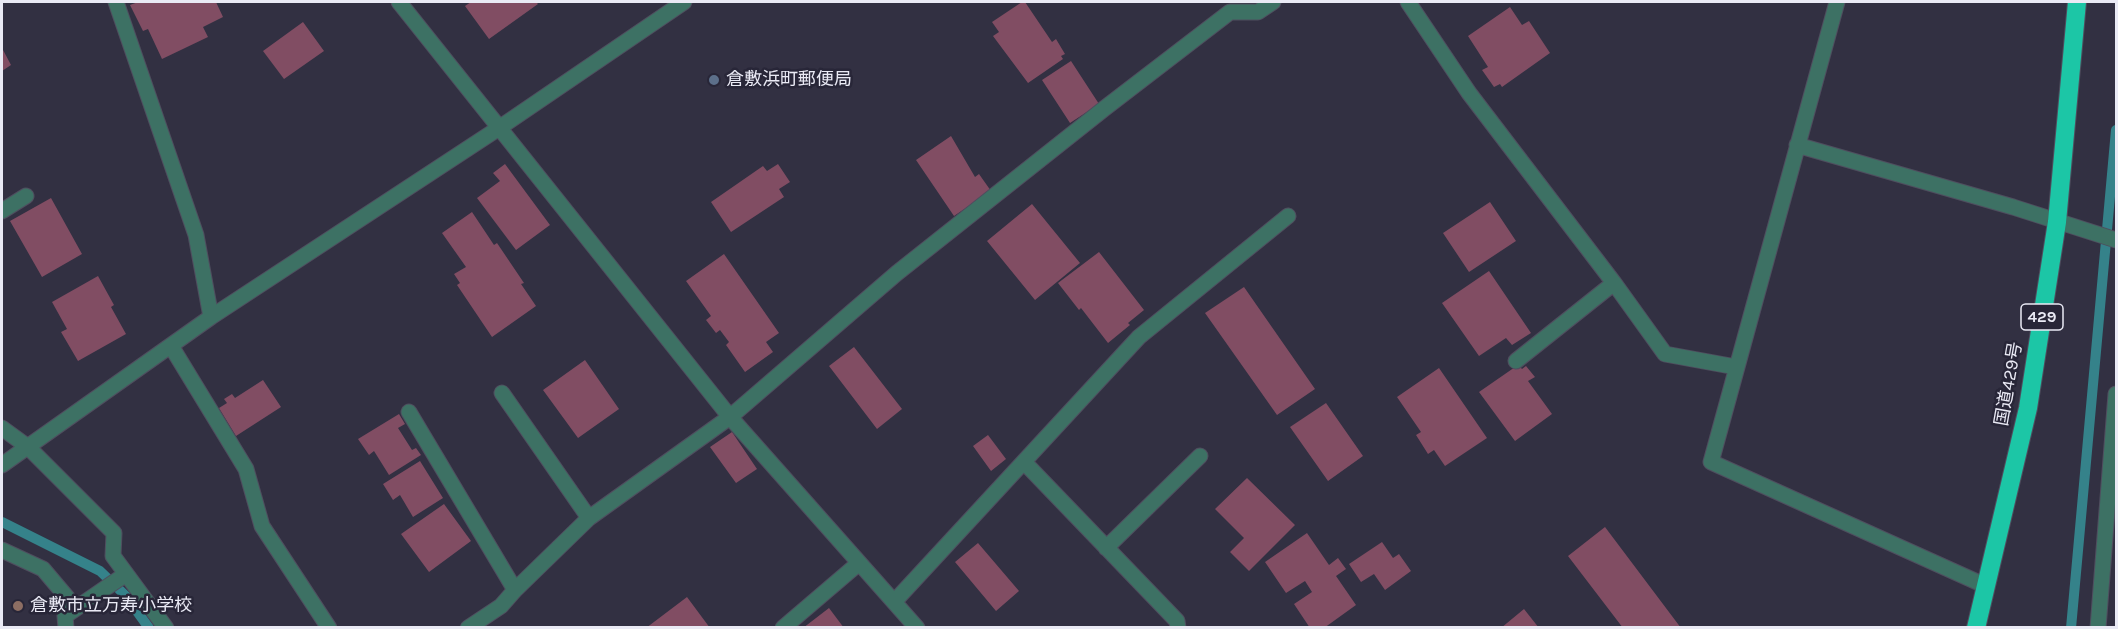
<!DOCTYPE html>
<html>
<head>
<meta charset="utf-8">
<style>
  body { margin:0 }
  #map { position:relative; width:2118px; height:629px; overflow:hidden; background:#323042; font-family:Karla,sans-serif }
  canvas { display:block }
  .frame { position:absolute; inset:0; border:3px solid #eaeaf5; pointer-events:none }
</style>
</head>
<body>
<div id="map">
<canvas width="2118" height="629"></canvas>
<div class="frame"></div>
</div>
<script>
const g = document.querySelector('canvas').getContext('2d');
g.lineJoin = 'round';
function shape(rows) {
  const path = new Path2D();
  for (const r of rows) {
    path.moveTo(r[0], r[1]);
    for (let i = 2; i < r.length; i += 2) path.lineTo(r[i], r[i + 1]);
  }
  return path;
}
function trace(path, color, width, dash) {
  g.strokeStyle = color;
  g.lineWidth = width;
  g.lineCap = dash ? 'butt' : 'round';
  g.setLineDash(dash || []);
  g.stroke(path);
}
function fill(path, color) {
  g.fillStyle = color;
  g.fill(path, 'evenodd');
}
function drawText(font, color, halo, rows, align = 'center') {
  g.font = font + ' Karla,"Noto Sans JP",sans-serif';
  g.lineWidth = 5;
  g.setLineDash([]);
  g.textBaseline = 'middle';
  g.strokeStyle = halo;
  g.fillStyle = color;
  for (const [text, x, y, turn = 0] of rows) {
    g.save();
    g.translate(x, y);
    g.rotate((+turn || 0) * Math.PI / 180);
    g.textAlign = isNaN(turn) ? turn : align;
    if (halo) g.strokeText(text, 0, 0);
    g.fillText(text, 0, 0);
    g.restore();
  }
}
const stream = shape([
  [2,522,100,571,126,596,149,628],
  [2071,628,2116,130]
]);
const building = shape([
  [138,2,216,2,223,17,203,27,208,37,162,59,148,29,143,31,130,5],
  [471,2,536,2,538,4,489,39,465,6],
  [1022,2,1025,2,1052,42,1056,39,1065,54,1061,56,1063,59,1028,83,993,36,999,32,992,22],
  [1510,7,1522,25,1529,21,1550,53,1502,87,1500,84,1494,87,1482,70,1488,67,1468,36],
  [303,22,324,51,284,79,263,51],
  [2,48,11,65,2,71],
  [1071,61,1099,104,1070,123,1042,80],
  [951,136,975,177,979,174,991,191,954,216,916,160],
  [505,164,550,225,516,250,477,198,500,181,493,173],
  [778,164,790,182,779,189,784,197,731,232,711,202,763,166,767,171],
  [51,198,82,254,42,277,10,221],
  [1490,202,1516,241,1469,272,1443,233],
  [1032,204,1080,263,1035,300,987,241],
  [472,212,494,245,497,243,524,283,521,284,536,306,492,337,457,285,460,283,454,274,466,267,442,233],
  [1099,252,1144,310,1128,323,1130,325,1108,343,1081,308,1079,310,1058,283],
  [724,254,779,333,766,342,773,352,745,372,726,345,729,342,720,330,716,333,706,320,711,316,686,281],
  [1489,271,1531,333,1512,345,1506,338,1479,356,1442,303],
  [98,276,114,305,111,307,126,334,78,361,61,332,67,329,52,302],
  [1244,287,1315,389,1277,415,1205,313],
  [854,347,902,409,877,429,829,366],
  [585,360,619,409,578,438,543,390],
  [1518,365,1522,369,1526,366,1535,377,1528,381,1552,414,1515,441,1479,392],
  [1439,368,1487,438,1445,466,1434,450,1428,454,1416,435,1421,432,1397,397],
  [263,380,281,407,236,436,219,408,227,403,224,399,232,394,235,398],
  [1326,403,1363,456,1328,481,1290,427],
  [399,414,405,424,398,428,412,450,416,448,421,455,389,475,374,451,369,455,358,439],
  [732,432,757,469,736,483,710,447],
  [988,435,1006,459,991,471,973,446],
  [420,461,443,498,413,517,400,495,393,500,383,484],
  [1247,478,1295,525,1249,571,1230,552,1244,538,1215,509],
  [444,504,471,541,429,572,401,534],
  [1605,527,1681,628,1623,628,1568,556],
  [1307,533,1329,565,1338,558,1346,569,1336,576,1356,605,1324,628,1310,628,1294,604,1312,592,1305,581,1286,593,1265,562],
  [1382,542,1393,558,1399,554,1411,571,1385,590,1374,574,1361,582,1349,564],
  [978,543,1019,591,996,611,955,562],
  [687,597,710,628,646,628],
  [829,608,844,628,803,628],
  [1524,609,1539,628,1501,628]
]);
const minor = shape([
  [116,2,196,235,211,317],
  [399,2,730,417,917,628],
  [1408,2,1469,93,1614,283,1665,354,1736,367],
  [1837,2,1711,462,1986,586],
  [1797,145,2013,207,2116,240],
  [2,211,26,196],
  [171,346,246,469,262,526,329,628],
  [1516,361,1614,283],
  [502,393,589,518],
  [409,412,515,590],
  [2,428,28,447,114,533,113,556,166,628],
  [1024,462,1177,621,1178,628],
  [2,465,211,317,499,128,684,2],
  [1106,548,1200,456],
  [2,550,43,569,76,608],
  [894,602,1139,337,1288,216],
  [66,628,65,616,126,574],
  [468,628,501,606,515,590,589,518,730,417,897,273,1105,108,1230,12,1258,12,1273,2],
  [783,628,859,563],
  [2098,628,2116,394]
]);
const highway = shape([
  [1976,628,2028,408,2057,222,2077,2]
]);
const markers = [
  [714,80,6,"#5c6f8a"],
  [18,606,6,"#8d6e63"]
];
const shields = [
  [2042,317,42]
];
const shieldNames = [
  ["429",2042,317]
];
const poiNames = [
  ["倉敷浜町郵便局",726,80],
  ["倉敷市立万寿小学校",30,606]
];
const streetNames = [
  ["国道429号",2009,384,-80]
];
trace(stream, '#35828a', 10);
fill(building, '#814d63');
trace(minor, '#4f4e5f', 17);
trace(highway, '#4f4e5f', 20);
trace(minor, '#3d7164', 15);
trace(highway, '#1cc6a6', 18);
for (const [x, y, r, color] of markers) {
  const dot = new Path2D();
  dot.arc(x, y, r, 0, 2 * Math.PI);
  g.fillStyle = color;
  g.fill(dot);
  trace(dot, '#282638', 2);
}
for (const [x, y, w] of shields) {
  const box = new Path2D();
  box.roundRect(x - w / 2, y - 13, w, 26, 4.5);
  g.fillStyle = '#282638';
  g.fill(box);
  trace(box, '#eaeaf5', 1.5);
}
drawText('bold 16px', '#eaeaf5', null, shieldNames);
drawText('18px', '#eaeaf5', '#282638', poiNames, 'left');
drawText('18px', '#eaeaf5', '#282638', streetNames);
</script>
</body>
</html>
